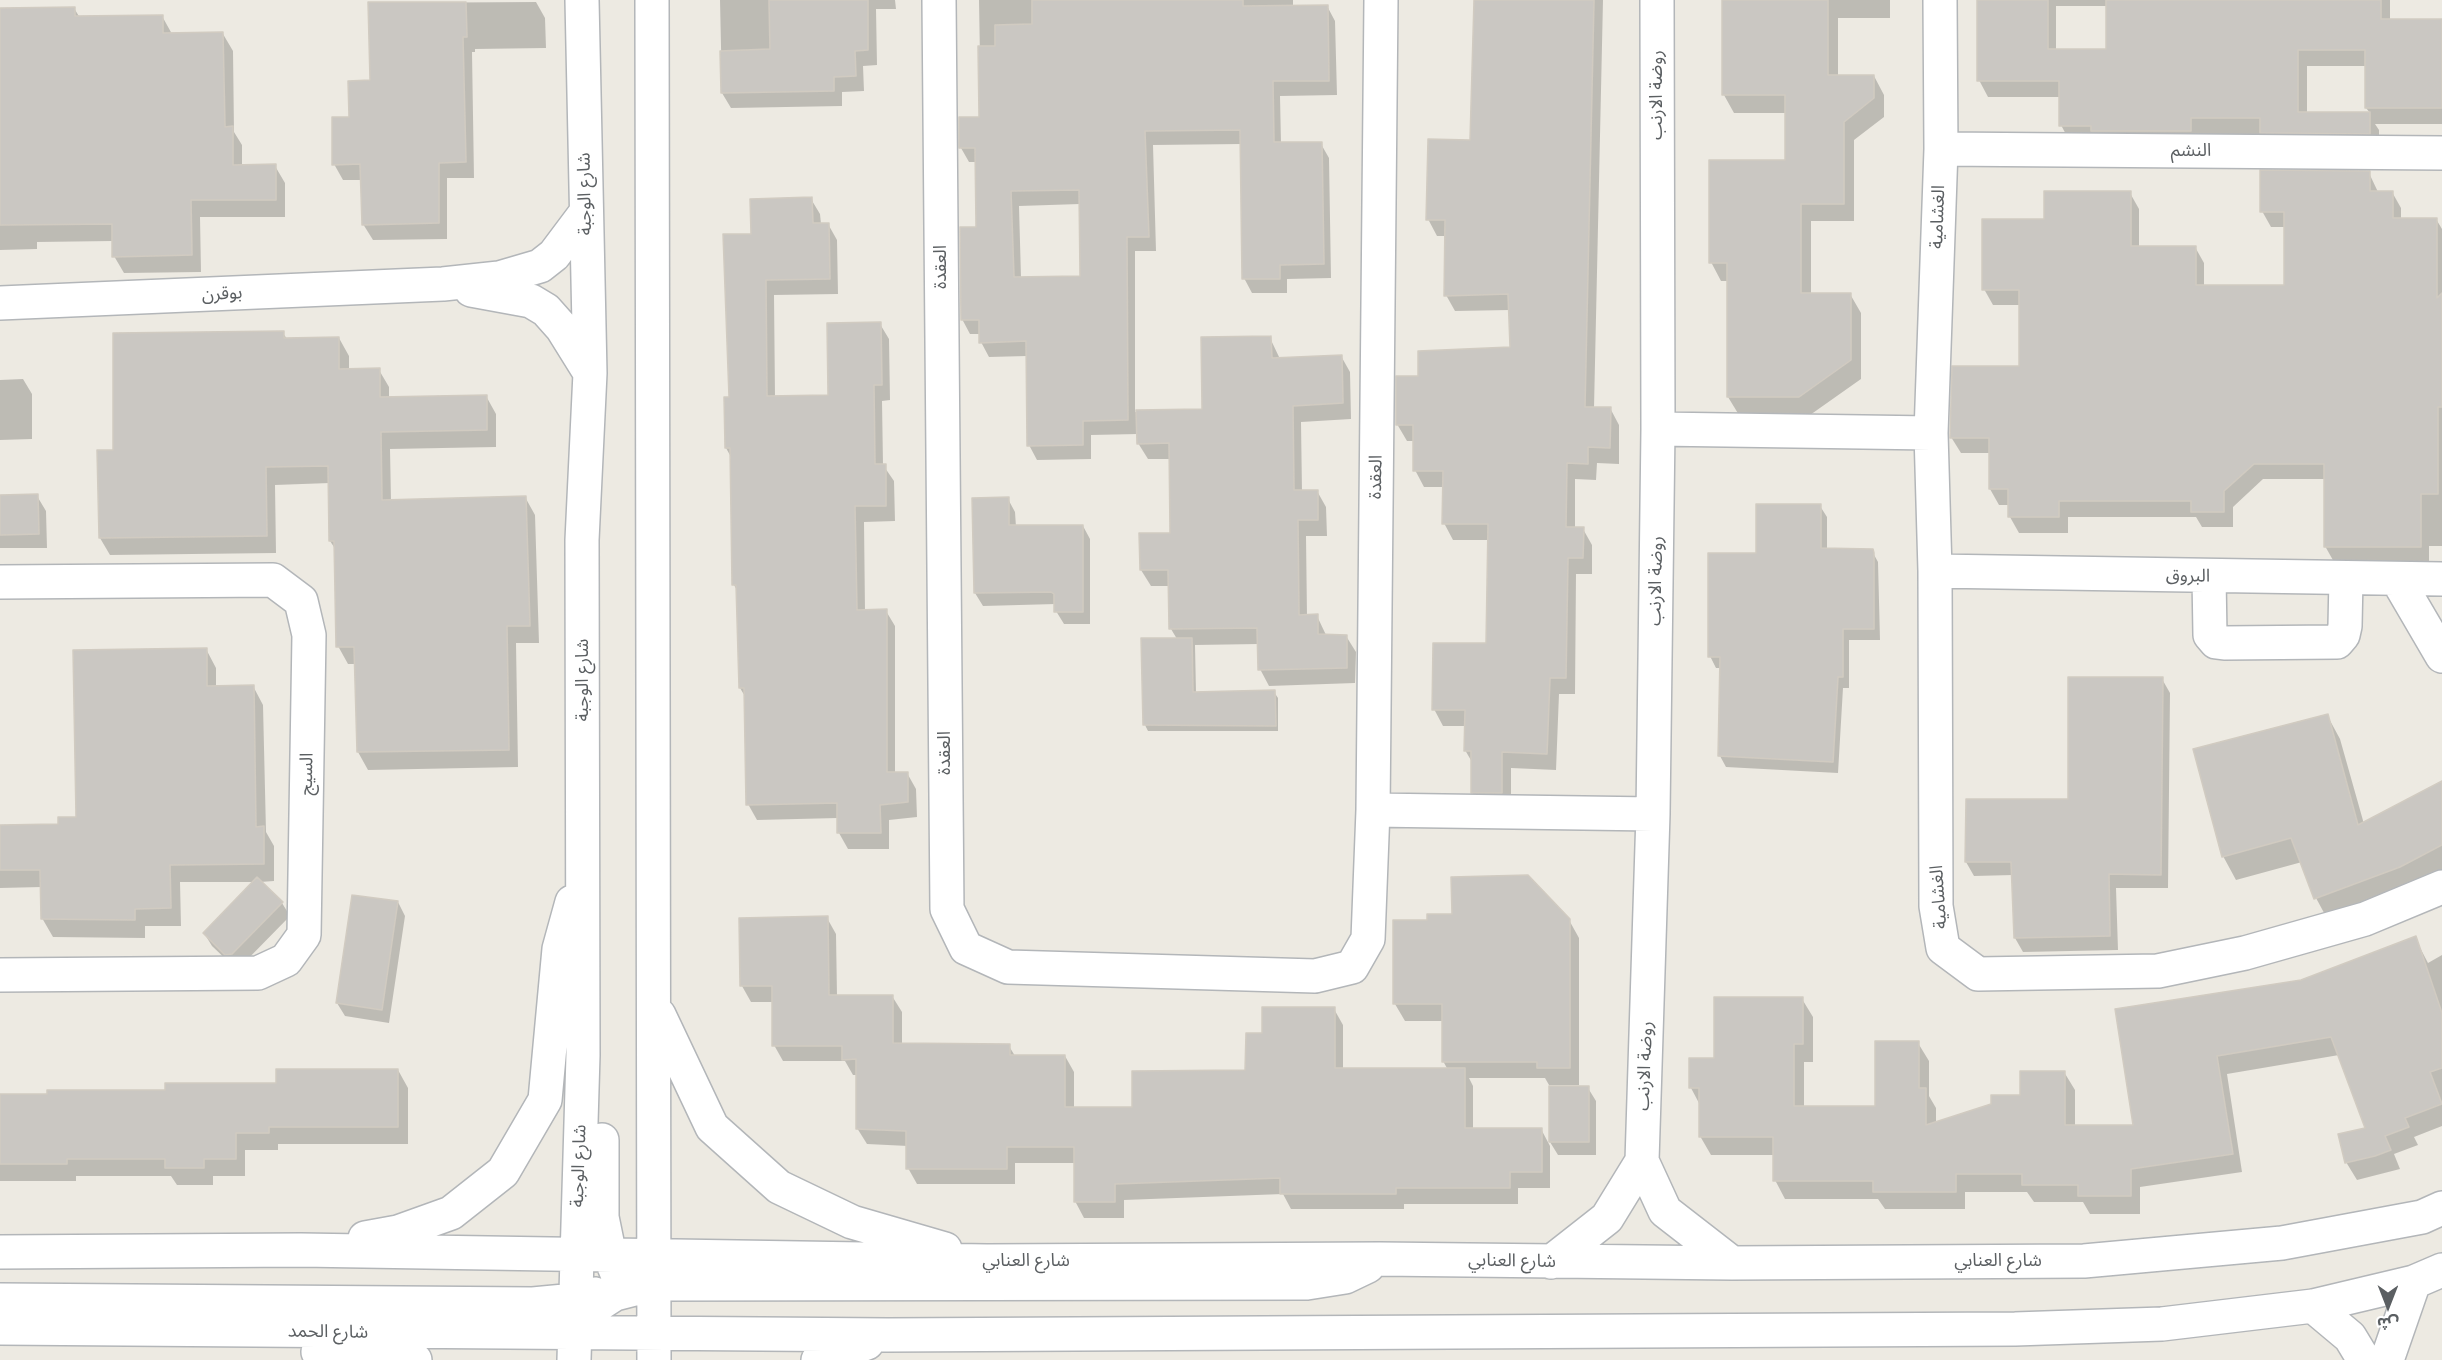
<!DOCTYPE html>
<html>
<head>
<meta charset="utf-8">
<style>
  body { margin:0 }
  #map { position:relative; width:2442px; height:1360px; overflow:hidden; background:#edeae2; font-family:"PT Sans","Noto Sans Arabic",sans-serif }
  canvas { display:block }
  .north { position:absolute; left:2358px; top:1276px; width:60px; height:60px; -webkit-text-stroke:4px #fff; paint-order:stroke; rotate:180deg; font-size:16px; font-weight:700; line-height:24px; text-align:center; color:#5b5f62 }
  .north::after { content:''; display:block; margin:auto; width:21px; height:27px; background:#5b5f62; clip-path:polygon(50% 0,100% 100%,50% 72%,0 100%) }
</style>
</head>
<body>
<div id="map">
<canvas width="2442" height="1360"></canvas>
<div class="north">ش</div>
</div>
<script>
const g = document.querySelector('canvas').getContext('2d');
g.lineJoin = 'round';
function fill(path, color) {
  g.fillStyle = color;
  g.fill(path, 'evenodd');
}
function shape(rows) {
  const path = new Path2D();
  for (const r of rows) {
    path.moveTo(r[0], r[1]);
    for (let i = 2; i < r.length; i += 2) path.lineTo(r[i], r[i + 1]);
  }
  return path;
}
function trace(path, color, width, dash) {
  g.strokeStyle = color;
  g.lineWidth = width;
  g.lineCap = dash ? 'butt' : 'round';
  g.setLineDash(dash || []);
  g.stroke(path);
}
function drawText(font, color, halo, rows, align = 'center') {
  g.font = font + ' "PT Sans","Noto Sans Arabic",sans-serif';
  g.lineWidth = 4.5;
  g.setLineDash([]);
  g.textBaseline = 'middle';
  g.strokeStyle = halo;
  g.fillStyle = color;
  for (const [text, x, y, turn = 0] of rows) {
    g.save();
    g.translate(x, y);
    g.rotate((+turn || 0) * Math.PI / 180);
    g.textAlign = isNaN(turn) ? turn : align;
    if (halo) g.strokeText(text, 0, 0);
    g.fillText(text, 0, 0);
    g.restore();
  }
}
const shadow = shape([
  [720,0,895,0,896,9,876,9,877,65,863,66,864,91,842,92,842,106,731,108,722,93],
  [979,0,1293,0,1293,7,1327,6,1335,21,1337,95,1280,96,1281,144,1321,144,1329,158,1331,278,1287,279,1287,293,1252,293,1244,278,1242,144,1153,145,1156,251,1135,251,1135,412,1204,410,1270,338,1280,359,1341,356,1350,372,1351,419,1301,422,1302,492,1317,491,1326,507,1327,536,1306,536,1307,616,1317,616,1326,635,1346,636,1356,652,1355,683,1269,686,1260,669,1259,644,1195,645,1196,693,1274,692,1278,698,1278,731,1148,731,1145,725,1177,639,1171,629,1170,586,1151,586,1141,570,1140,535,1171,534,1171,459,1148,459,1138,443,1138,434,1091,435,1091,459,1037,460,1029,445,1027,356,989,357,981,342,981,334,970,334,962,319,978,229,977,162,969,162,961,148,981,118],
  [1080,204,1081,277,1021,278,1019,206],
  [1475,0,1603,0,1594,408,1610,408,1619,425,1619,464,1597,463,1596,480,1575,479,1575,529,1583,529,1592,545,1592,574,1576,574,1575,694,1559,694,1556,770,1511,768,1511,809,1481,809,1472,792,1472,762,1465,750,1466,726,1443,726,1434,709,1487,645,1489,540,1453,540,1444,523,1444,487,1424,487,1415,470,1415,441,1407,441,1397,424,1419,377,1511,349,1510,310,1455,311,1446,295,1447,236,1437,236,1428,219,1472,141],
  [1724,0,1890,0,1890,18,1838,18,1838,76,1874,76,1884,95,1884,117,1854,140,1854,221,1811,221,1811,294,1850,294,1861,313,1861,379,1810,415,1739,415,1728,397,1728,281,1721,281,1711,262,1786,162,1786,113,1734,113,1724,95],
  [1979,0,2390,0,2390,21,2442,21,2442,124,2375,124,2379,130,2379,150,2271,149,2263,134,2200,134,2200,147,2070,142,2061,125,2061,97,1988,97,1979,80],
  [2056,6,2107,6,2107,50,2056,50],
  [2307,66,2366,66,2366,108,2370,113,2307,113],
  [536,2,545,18,546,48,475,49,475,52,472,52,474,178,447,178,447,239,373,240,363,224,362,180,343,180,334,164,350,118,371,81,370,3],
  [74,8,80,18,162,16,172,34,223,34,233,51,234,132,242,145,242,166,275,166,285,183,285,217,200,217,201,272,124,273,114,256,113,241,37,242,37,249,0,250,0,10],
  [2369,173,2378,192,2392,192,2401,208,2401,219,2436,219,2442,229,2442,546,2429,546,2429,562,2334,562,2325,546,2325,479,2263,479,2233,507,2233,527,2202,527,2196,517,2068,517,2068,533,2019,533,2010,517,2010,505,1999,505,1990,489,1990,453,1961,453,1951,437,2020,367,2020,305,1993,305,1984,289,2045,220,2130,193,2139,209,2139,247,2195,247,2204,263,2204,286,2286,286,2286,227,2271,227,2262,211],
  [811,199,820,214,821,224,828,224,837,240,838,294,774,295,775,397,830,396,880,324,889,339,890,400,882,401,883,465,894,481,895,521,864,522,865,611,886,611,895,626,895,774,907,773,916,789,917,817,889,820,889,849,848,849,839,833,838,818,757,820,748,804,746,698,740,688,738,592,734,585,731,457,726,448,730,398,752,235],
  [283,333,287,339,339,338,349,356,349,371,379,370,389,387,389,398,486,396,496,414,496,447,390,449,391,501,525,497,535,515,539,643,516,643,518,767,368,770,358,752,356,664,348,664,338,646,336,550,330,541,330,483,275,485,276,553,110,555,100,538,114,451],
  [23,379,32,394,32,439,0,440,0,380],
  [37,496,46,511,47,548,0,548,0,497],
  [1008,499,1015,512,1016,527,1083,526,1090,539,1090,624,1064,624,1056,611,1056,604,983,606,975,593],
  [1820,506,1827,517,1827,550,1872,551,1878,562,1880,640,1849,640,1849,688,1843,688,1838,773,1726,767,1720,756,1721,668,1716,668,1710,656,1758,554],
  [206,649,216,668,216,687,253,686,263,705,266,832,274,846,274,881,260,882,282,903,290,916,240,967,234,967,212,946,204,933,254,882,180,882,181,926,145,926,145,938,53,937,42,918,42,887,0,888,0,826,59,825,77,818],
  [2162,679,2170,693,2168,888,2116,888,2118,950,2023,952,2015,938,2013,875,1974,876,1966,862,2070,801],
  [2327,715,2340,739,2364,824,2442,783,2442,875,2329,922,2316,898,2302,862,2236,880,2223,856],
  [398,902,405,916,389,1023,345,1016,337,1003],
  [827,918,836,934,837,996,892,996,902,1012,902,1045,1009,1046,1015,1056,1065,1056,1074,1072,1074,1108,1134,1108,1246,1071,1263,1034,1334,1009,1343,1025,1343,1070,1448,1070,1443,1061,1443,1021,1405,1021,1395,1004,1569,920,1579,938,1579,1085,1549,1085,1545,1078,1469,1078,1473,1086,1473,1129,1541,1129,1550,1146,1550,1188,1518,1188,1518,1204,1404,1204,1404,1209,1291,1209,1283,1194,1124,1200,1124,1218,1084,1218,1075,1201,1075,1163,1015,1163,1015,1184,917,1184,908,1168,908,1146,867,1144,857,1128,857,1075,853,1075,845,1061,783,1061,774,1045,774,1002,751,1002,742,986],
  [2415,938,2428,963,2442,955,2442,1126,2414,1137,2418,1145,2394,1154,2400,1169,2357,1180,2346,1162,2367,1130,2339,1055,2227,1074,2242,1172,2140,1187,2140,1214,2090,1214,2083,1202,2034,1202,2027,1192,1965,1192,1965,1209,1885,1209,1878,1199,1785,1199,1775,1180,1775,1155,1711,1155,1700,1136,1700,1105,1691,1088,1691,1060,1715,1060,1802,999,1813,1017,1813,1062,1804,1062,1804,1108,1877,1108,1918,1043,1929,1061,1929,1096,1936,1108,1936,1123,2022,1096,2064,1072,2075,1090,2075,1127,2135,1127,2301,981],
  [398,1070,408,1088,408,1144,278,1144,278,1150,245,1150,245,1176,213,1176,213,1185,177,1185,171,1176,76,1176,76,1181,0,1181,0,1095,166,1091,277,1084],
  [1588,1088,1596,1101,1596,1155,1558,1155,1550,1142]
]);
const building = shape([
  [769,0,868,0,868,50,855,51,856,76,834,77,834,91,721,93,720,51,770,49,769,0],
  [1032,0,1243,0,1243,6,1328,5,1329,81,1273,81,1274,142,1322,142,1324,264,1280,265,1280,279,1242,279,1240,130,1145,131,1149,237,1127,237,1128,420,1083,421,1083,445,1027,446,1026,341,979,343,979,320,961,320,960,227,976,227,975,148,959,148,959,117,979,117,978,46,995,46,995,25,1032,24,1032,0],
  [1079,190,1080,276,1014,277,1011,191,1079,190],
  [1474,0,1594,0,1585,407,1611,407,1610,448,1588,447,1588,464,1567,463,1566,527,1584,527,1583,558,1568,558,1566,678,1550,678,1547,754,1502,752,1502,793,1471,793,1471,751,1464,751,1465,710,1432,710,1433,643,1486,643,1488,524,1442,524,1443,471,1413,471,1413,425,1396,425,1396,376,1418,376,1418,351,1510,347,1508,294,1444,296,1445,220,1426,220,1428,139,1470,140,1474,0],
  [1722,0,1828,0,1828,75,1874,75,1874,98,1844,122,1844,204,1801,204,1801,293,1851,293,1851,360,1799,397,1727,397,1727,263,1709,263,1709,160,1785,160,1785,95,1722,95,1722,0],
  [1977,0,2048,0,2048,49,2106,49,2106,0,2381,0,2381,19,2442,19,2442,108,2365,108,2365,50,2298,50,2298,112,2370,112,2370,134,2260,133,2260,118,2191,118,2191,131,2091,131,2091,126,2059,126,2059,81,1977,81,1977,0],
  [368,2,466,2,467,37,463,37,466,162,439,163,439,223,362,225,360,164,332,165,332,117,349,117,348,81,370,80,368,2],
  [75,7,75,16,163,15,163,33,223,32,225,127,233,126,233,165,276,164,276,200,191,200,192,255,112,257,112,224,0,225,0,8,75,7],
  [2260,170,2370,171,2370,191,2393,191,2393,218,2437,218,2437,298,2442,293,2442,407,2438,407,2438,494,2421,494,2421,547,2324,547,2324,464,2254,464,2224,491,2224,512,2191,512,2191,501,2059,501,2059,517,2008,517,2008,489,1989,489,1989,438,1950,438,1952,366,2019,366,2019,290,1982,290,1982,219,2044,219,2044,191,2131,191,2131,246,2196,246,2196,285,2284,285,2284,212,2260,212,2260,170],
  [812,197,813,223,829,223,830,279,766,280,767,396,828,395,827,323,881,322,882,385,874,385,875,464,886,464,886,506,855,506,857,610,887,609,887,772,908,772,908,802,880,805,881,833,837,833,837,803,746,805,744,688,739,688,736,585,732,585,730,448,725,448,724,397,729,397,723,234,751,234,750,199,812,197],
  [284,331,284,338,339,337,339,369,380,368,380,397,487,395,487,430,381,432,382,500,526,496,530,626,507,626,509,750,357,752,354,647,336,647,334,541,329,541,328,466,266,467,267,536,99,538,97,450,113,450,113,333,284,331],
  [1271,336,1272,358,1342,355,1343,403,1293,406,1294,490,1318,490,1318,520,1298,520,1299,615,1318,614,1318,634,1347,635,1347,668,1258,670,1257,628,1169,629,1168,570,1140,570,1139,533,1170,533,1169,443,1137,444,1136,410,1202,409,1201,337,1271,336],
  [38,494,39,534,0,535,0,495,38,494],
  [1009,497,1009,525,1083,525,1083,612,1054,612,1054,594,1051,592,974,593,972,498,1009,497],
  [1756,504,1821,504,1821,548,1873,549,1874,553,1874,629,1843,629,1843,677,1838,677,1833,762,1718,756,1720,657,1708,657,1708,553,1756,553,1756,504],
  [1141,638,1192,638,1193,692,1275,690,1276,726,1143,725,1141,638],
  [207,648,207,686,254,685,256,827,264,826,264,864,170,865,171,908,135,909,135,920,41,919,40,870,0,870,0,825,58,824,58,817,76,817,73,650,207,648],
  [2068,677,2163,677,2161,875,2109,874,2110,936,2014,938,2011,862,1965,862,1966,799,2068,799,2068,677],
  [2328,714,2358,825,2442,781,2442,845,2400,867,2314,899,2291,838,2222,857,2193,749,2328,714],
  [1528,875,1570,919,1570,1068,1537,1068,1537,1062,1442,1062,1442,1004,1393,1004,1393,920,1427,920,1427,914,1452,914,1451,877,1528,875],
  [257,877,283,902,232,954,225,955,203,933,257,877],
  [352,895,398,901,382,1010,336,1003,352,895],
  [828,916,829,995,893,995,893,1043,1010,1044,1010,1055,1065,1055,1065,1107,1132,1107,1132,1071,1245,1070,1246,1033,1262,1033,1262,1007,1335,1007,1335,1068,1465,1068,1465,1128,1542,1128,1542,1172,1510,1172,1510,1188,1396,1188,1396,1194,1280,1194,1280,1178,1115,1184,1115,1202,1074,1202,1074,1147,1007,1147,1007,1169,906,1169,906,1131,856,1129,856,1059,842,1060,842,1046,772,1046,772,986,740,986,739,918,828,916],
  [2416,936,2442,1013,2442,1068,2430,1072,2442,1104,2405,1118,2409,1127,2385,1136,2391,1150,2375,1156,2345,1163,2338,1134,2365,1128,2331,1037,2217,1056,2233,1154,2131,1169,2131,1196,2078,1196,2078,1185,2022,1185,2022,1174,1956,1174,1956,1192,1873,1192,1873,1181,1773,1181,1773,1137,1699,1137,1699,1088,1689,1088,1689,1058,1714,1058,1714,997,1803,997,1803,1044,1794,1044,1794,1106,1875,1106,1875,1041,1919,1041,1919,1088,1926,1088,1926,1125,1991,1104,1991,1095,2020,1095,2020,1071,2065,1071,2065,1125,2133,1125,2115,1009,2301,980,2416,936],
  [276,1069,398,1069,398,1127,269,1127,269,1133,236,1133,236,1159,204,1159,204,1168,165,1168,165,1159,67,1159,67,1164,0,1164,0,1094,47,1094,47,1090,165,1090,165,1083,276,1083,276,1069],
  [1549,1086,1589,1086,1589,1142,1549,1142,1549,1086]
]);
const minor = shape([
  [652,0,654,1360],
  [939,0,947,909,966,948,1008,967,1315,976,1352,967,1368,939,1373,810,1381,0],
  [1657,0,1658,429,1653,814,1642,1161,1665,1211,1732,1263],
  [1940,0,1941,149,1931,433,1935,571,1936,906,1943,948,1978,974,2158,971,2245,953,2365,919,2442,887],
  [1941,149,2442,153],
  [471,290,531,301,546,310,562,328,590,373],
  [0,303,443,284,499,278,540,266,554,255,584,215],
  [1658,429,1931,433],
  [1935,571,2442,579],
  [2209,577,2210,635,2216,642,2224,643,2337,642,2343,635,2345,626,2346,578],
  [2397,579,2442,656],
  [0,582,273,580,301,601,309,635,304,935,286,960,258,973,0,975],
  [1373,810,1653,814],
  [659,1015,712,1127,779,1187,852,1222,945,1249],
  [602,1140,602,1217,610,1256,618,1276],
  [365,1238,398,1232,451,1213,503,1172,545,1100,559,949,572,902],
  [0,1252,301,1250,987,1261,1380,1259,1732,1263,2084,1261,2282,1243,2422,1217,2442,1208],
  [1551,1262,1607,1218,1642,1161],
  [0,1300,533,1304,575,1300,595,1294],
  [2313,1306,2350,1337,2364,1360],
  [0,1328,888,1335,2015,1329,2162,1324,2313,1306,2414,1282,2442,1270],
  [574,1333,598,1305,615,1294,654,1284,1307,1283,1345,1277,1368,1266],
  [318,1352,415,1360],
  [574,1360,583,1055,582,540,590,373,582,0],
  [818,1360,867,1343],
  [2387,1360,2414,1282]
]);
const streetNames = [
  ["روضة الارنب",1657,95,-90],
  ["النشم",2191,151],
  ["شارع الوجبة",585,194,-91],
  ["الغشامية",1938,217,-88],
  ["العقدة",941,267,-90],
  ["بوقرن",222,294,-3],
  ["العقدة",1376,477,-89],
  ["البروق",2188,576,1],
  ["روضة الارنب",1656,581,-89],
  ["شارع الوجبة",583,680,-90],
  ["العقدة",945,753,-90],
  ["السيج",307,774,-89],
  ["الغشامية",1939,897,-94],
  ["روضة الارنب",1645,1066,-88],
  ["شارع الوجبة",579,1166,-88],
  ["شارع العنابي",1026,1261],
  ["شارع العنابي",1512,1261,1],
  ["شارع العنابي",1998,1261],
  ["شارع الحمد",328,1332,1]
];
fill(shadow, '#0003');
fill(building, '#cac7c2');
trace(building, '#d1cbc1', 1.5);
trace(minor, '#b3b6b9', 36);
trace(minor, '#fff', 33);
drawText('18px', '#5b5f62', '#fff', streetNames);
</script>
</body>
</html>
